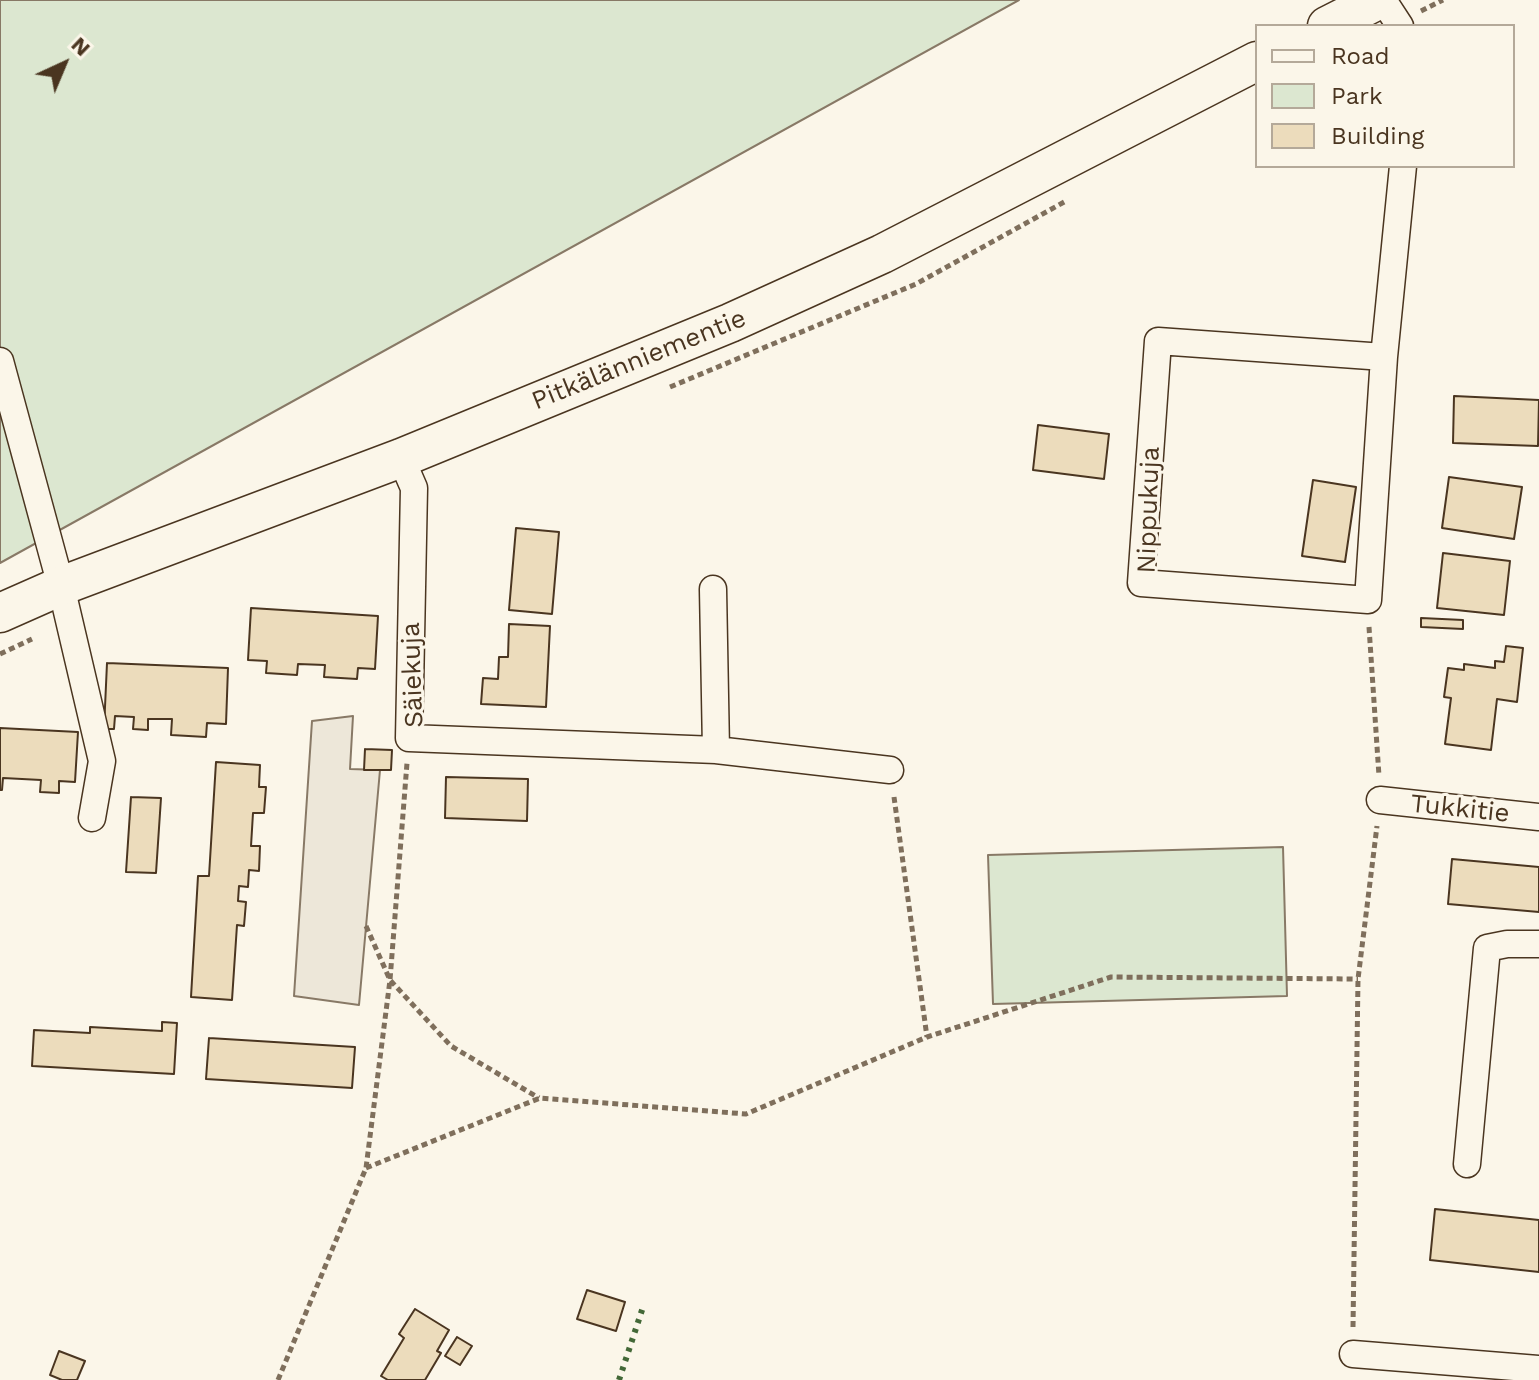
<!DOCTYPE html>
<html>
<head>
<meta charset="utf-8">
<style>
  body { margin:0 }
  #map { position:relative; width:1539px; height:1380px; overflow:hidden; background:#fbf6e9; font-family:"Work Sans",sans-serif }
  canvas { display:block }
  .legend { position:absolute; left:1255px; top:24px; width:260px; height:144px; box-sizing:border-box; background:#fbf6e9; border:2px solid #b4a999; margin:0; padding:10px 14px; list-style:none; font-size:24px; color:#4a3520 }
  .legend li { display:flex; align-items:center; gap:16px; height:40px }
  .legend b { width:40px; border:2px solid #b4a999 }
  .north { position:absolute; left:24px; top:24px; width:80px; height:80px; -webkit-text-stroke:6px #fbf6e9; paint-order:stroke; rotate:44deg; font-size:22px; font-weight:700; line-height:32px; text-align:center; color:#4a3520 }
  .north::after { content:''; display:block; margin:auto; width:28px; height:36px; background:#4a3520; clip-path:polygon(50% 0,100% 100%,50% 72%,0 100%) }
</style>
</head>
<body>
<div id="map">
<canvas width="1539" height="1380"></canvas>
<ul class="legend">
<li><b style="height:10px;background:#fbf6e9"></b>Road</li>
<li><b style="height:22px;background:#dce7d0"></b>Park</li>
<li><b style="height:22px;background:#ecdcbc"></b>Building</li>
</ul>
<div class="north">N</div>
</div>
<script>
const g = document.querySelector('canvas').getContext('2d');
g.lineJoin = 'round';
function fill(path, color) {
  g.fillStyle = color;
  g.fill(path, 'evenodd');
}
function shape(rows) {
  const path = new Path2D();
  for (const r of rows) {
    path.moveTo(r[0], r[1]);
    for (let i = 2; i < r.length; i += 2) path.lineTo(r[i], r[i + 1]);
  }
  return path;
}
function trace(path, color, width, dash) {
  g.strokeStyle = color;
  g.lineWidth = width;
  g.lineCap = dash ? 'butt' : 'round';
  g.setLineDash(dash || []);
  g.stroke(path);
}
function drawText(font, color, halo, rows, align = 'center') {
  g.font = font + ' "Work Sans",sans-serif';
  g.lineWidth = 6;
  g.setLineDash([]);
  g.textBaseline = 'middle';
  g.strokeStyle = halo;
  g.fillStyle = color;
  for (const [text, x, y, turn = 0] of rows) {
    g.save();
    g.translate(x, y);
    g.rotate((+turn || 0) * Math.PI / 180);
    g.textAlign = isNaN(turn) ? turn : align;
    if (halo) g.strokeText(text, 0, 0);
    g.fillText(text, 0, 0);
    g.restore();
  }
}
const green = shape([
  [0,0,1019,0,0,563,0,0],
  [1283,847,1287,996,993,1004,988,855,1283,847]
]);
const parking = shape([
  [353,716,350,769,380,770,359,1005,294,996,312,721,353,716]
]);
const building = shape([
  [1454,396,1539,400,1538,446,1453,443,1454,396],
  [1038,425,1109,434,1104,479,1033,470,1038,425],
  [1449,477,1522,487,1514,539,1442,528,1449,477],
  [1313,480,1356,487,1345,562,1302,556,1313,480],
  [516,528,559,532,552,614,509,610,516,528],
  [1443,553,1510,561,1504,615,1437,608,1443,553],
  [251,608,378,616,375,669,358,668,357,679,324,677,325,665,298,664,297,675,266,673,267,661,248,660,251,608],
  [1421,618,1463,620,1463,629,1421,627,1421,618],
  [509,624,550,626,546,707,481,704,483,678,498,679,499,657,508,657,509,624],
  [1506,646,1523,648,1517,702,1497,699,1491,750,1445,744,1451,698,1444,697,1448,668,1464,670,1464,664,1495,668,1495,661,1504,662,1506,646],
  [107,663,228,668,226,724,207,723,206,737,171,735,172,719,148,719,148,730,133,729,134,717,115,716,114,729,104,729,107,663],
  [0,728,78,732,75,782,59,781,59,793,40,792,41,780,3,778,2,790,0,790,0,728],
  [365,749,392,750,391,770,364,770,365,749],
  [216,762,260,765,259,787,266,787,264,813,253,813,251,846,260,846,259,871,249,870,248,887,239,886,238,901,246,902,244,926,237,925,232,1000,191,997,198,876,209,876,216,762],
  [446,777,528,779,527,821,445,818,446,777],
  [131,797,161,798,156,873,126,872,131,797],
  [1452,859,1539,867,1539,912,1448,904,1452,859],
  [162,1022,177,1023,174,1074,32,1066,34,1030,90,1033,90,1027,162,1031,162,1022],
  [209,1038,355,1047,352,1088,206,1079,209,1038],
  [1435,1209,1539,1220,1539,1272,1430,1260,1435,1209],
  [587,1290,625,1302,616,1331,577,1319,587,1290],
  [415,1309,449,1330,437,1351,441,1353,425,1380,388,1380,381,1376,404,1338,399,1334,415,1309],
  [457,1337,472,1346,460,1365,445,1356,457,1337],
  [59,1351,85,1361,77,1380,62,1380,50,1375,59,1351]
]);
const path = shape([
  [1421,11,1443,0],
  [670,387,916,284,1066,201],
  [1369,627,1379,776],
  [0,654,32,639],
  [894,797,927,1037],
  [366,926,390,980,451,1046,539,1098],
  [366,1168,540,1098,746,1114,927,1037,1111,977,1358,979],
  [1353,1327,1358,979,1377,826],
  [278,1380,366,1168,390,980,407,763]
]);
const street = shape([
  [1383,0,1400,26],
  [1384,357,1158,341,1141,583,1368,600,1384,357,1403,166],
  [0,361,61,586,102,761,92,818],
  [401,458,414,488,409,738,716,750,713,589],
  [716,750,890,770],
  [1380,800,1539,817],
  [1467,1164,1487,948,1507,944,1539,944],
  [1353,1354,1539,1369]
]);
const secondary = shape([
  [1327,26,1378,0],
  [0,613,61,586,401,458,730,323,882,254,1257,61]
]);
const hedge = shape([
  [619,1380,643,1307]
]);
const streetNames = [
  ["Pitkälänniementie",639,360,-22],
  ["Nippukuja",1149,510,-88],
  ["Säiekuja",413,675,-92],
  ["Tukkitie",1460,809,6]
];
fill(green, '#dce7d0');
trace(green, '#887966', 2);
fill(parking, '#ede7d9');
trace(parking, '#887966', 2);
fill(building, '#ecdcbc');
trace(building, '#4a3520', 2);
trace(street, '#4a3520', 29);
trace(secondary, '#4a3520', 41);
trace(path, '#7f6f5c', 5, [6, 4]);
trace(street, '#fbf6e9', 26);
trace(secondary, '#fbf6e9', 38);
trace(hedge, '#436837', 6, [4, 6]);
drawText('26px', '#4a3520', '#fbf6e9', streetNames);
</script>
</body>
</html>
